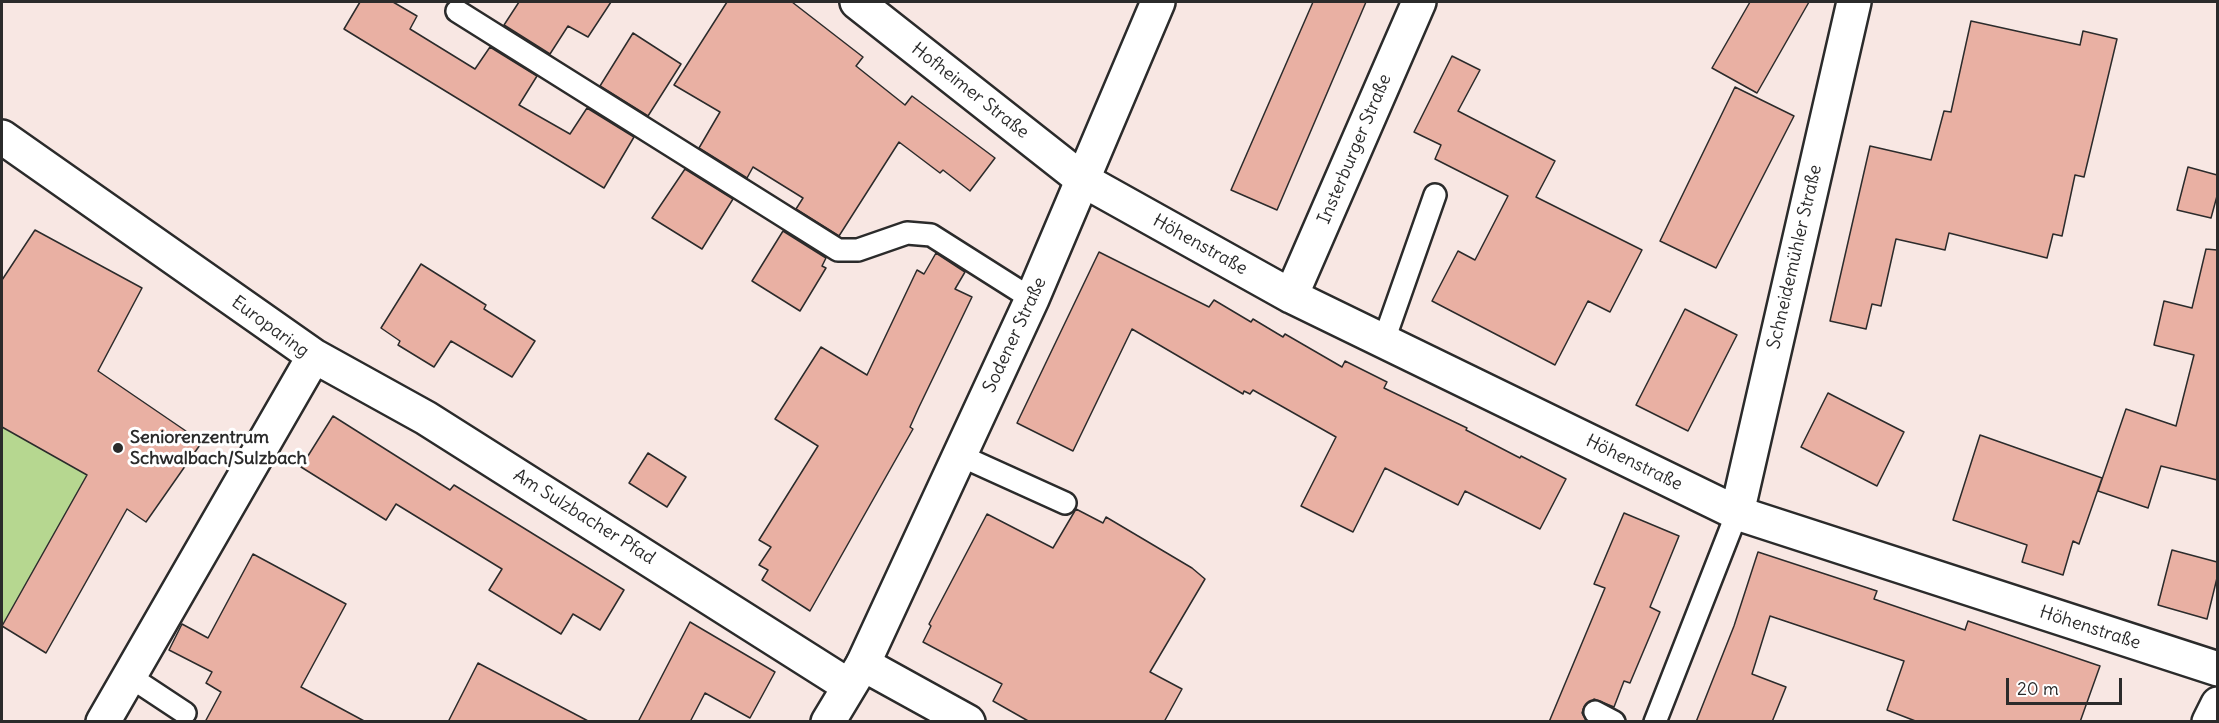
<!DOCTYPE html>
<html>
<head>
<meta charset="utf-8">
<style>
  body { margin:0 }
  #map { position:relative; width:2219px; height:723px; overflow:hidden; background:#f8e7e3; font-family:Delius,sans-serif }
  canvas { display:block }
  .frame { position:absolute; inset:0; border:3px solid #2b2b2b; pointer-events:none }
  .scale { position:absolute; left:2006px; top:678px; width:116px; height:27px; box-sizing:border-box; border:3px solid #2b2b2b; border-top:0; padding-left:8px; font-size:18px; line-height:21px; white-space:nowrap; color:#2b2b2b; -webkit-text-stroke:4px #fff; paint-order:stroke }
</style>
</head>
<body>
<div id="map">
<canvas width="2219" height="723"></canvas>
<div class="frame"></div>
<div class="scale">20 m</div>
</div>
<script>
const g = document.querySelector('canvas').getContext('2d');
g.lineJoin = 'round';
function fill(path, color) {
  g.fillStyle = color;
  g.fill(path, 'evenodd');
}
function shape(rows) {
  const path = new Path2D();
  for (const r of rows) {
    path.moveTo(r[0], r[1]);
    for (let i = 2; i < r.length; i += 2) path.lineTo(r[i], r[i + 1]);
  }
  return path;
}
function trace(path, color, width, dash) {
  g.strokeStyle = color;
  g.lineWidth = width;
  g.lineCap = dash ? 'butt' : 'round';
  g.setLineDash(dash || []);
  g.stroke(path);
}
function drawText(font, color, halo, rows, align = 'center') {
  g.font = font + ' Delius,sans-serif';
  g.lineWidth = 6;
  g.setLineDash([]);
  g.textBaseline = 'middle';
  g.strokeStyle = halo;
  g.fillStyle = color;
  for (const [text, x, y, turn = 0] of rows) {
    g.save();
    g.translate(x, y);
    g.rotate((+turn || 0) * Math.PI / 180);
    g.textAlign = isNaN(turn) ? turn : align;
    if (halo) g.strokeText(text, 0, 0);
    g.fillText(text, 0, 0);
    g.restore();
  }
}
const green = shape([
  [2,427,66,463,92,466,2,626]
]);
const building = shape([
  [360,2,393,2,417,16,410,29,475,69,490,47,537,76,519,105,570,134,587,108,634,137,604,188,344,29,360,2],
  [519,2,611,2,588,37,568,26,550,54,504,25,519,2],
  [727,2,792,2,863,57,856,66,905,105,912,96,995,158,970,191,943,170,940,173,899,142,839,236,796,209,803,198,753,167,747,178,699,148,720,112,674,85,727,2],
  [1313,2,1366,2,1277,210,1231,190,1313,2],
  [1750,2,1809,2,1757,93,1712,68,1750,2],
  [1971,21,2080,45,2083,31,2117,39,2084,177,2075,175,2062,236,2053,234,2047,258,1949,233,1945,250,1896,239,1881,306,1872,304,1866,329,1830,321,1870,146,1931,160,1944,111,1951,112,1971,21],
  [633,33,681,64,648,116,600,86,633,33],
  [1452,56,1480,70,1458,111,1555,161,1536,197,1642,250,1610,312,1588,301,1555,365,1432,301,1458,251,1475,260,1508,196,1435,159,1441,145,1414,132,1452,56],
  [1735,87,1794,116,1716,268,1660,241,1735,87],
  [2188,167,2217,175,2217,196,2211,218,2177,210,2188,167],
  [685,169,733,199,702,249,652,218,685,169],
  [35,230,142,288,98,371,202,442,146,522,127,509,46,653,2,626,87,475,2,427,2,280,35,230],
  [783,231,826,258,822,266,826,268,800,311,752,281,783,231],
  [2206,249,2217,250,2217,480,2161,466,2148,508,2098,491,2126,409,2176,426,2194,355,2154,345,2164,301,2192,308,2206,249],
  [1099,252,1209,307,1214,300,1251,322,1253,319,1283,337,1285,334,1342,367,1345,361,1387,382,1384,388,1467,428,1466,430,1520,458,1521,456,1566,479,1540,529,1465,491,1458,505,1385,468,1353,532,1301,506,1336,437,1253,390,1250,394,1244,391,1243,394,1132,329,1073,451,1017,423,1099,252],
  [936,253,965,272,955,289,972,297,919,407,910,427,913,429,810,611,762,580,768,570,759,565,771,547,759,540,818,446,775,419,821,347,867,375,917,270,924,274,936,253],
  [421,264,486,305,484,309,535,341,512,377,451,341,434,367,398,345,400,341,381,328,421,264],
  [1685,309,1737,335,1688,431,1636,405,1685,309],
  [1828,393,1904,432,1877,486,1801,447,1828,393],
  [333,416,450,490,454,485,624,590,600,630,573,614,561,634,489,590,502,569,396,504,386,520,301,467,333,416],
  [1980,435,2102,478,2079,544,2073,541,2063,575,2022,562,2027,545,1953,520,1980,435],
  [648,453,686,477,667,507,629,483,648,453],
  [1076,509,1103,523,1106,517,1192,568,1205,579,1150,672,1182,689,1164,722,1030,722,993,701,1002,684,923,642,931,626,929,624,987,514,1053,548,1076,509],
  [1624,513,1679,536,1650,607,1660,612,1630,683,1624,681,1614,707,1594,699,1584,707,1582,713,1587,722,1549,722,1605,588,1594,584,1624,513],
  [2172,550,2217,562,2217,578,2207,619,2158,605,2172,550],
  [1758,552,1877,591,1874,599,1965,630,1968,621,2100,666,2080,722,1918,722,1887,710,1904,661,1770,616,1752,674,1786,687,1772,722,1696,722,1734,626,1758,552],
  [253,554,346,604,301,687,366,722,205,722,221,692,206,683,212,672,169,650,182,624,208,638,253,554],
  [690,622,775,672,750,718,705,693,690,722,638,722,690,622],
  [478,663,590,722,448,722,478,663]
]);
const service = shape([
  [457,11,838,250,858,250,907,233,931,235,1032,299],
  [1384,340,1435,195],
  [959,455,1065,503],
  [129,676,185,713],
  [1595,712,1614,722],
  [1655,722,1737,513]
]);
const minor = shape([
  [857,2,1083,180,1291,296,1737,513,2218,669],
  [2,137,314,356,426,418,849,686],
  [1291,296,1419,2],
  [1737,513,1854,2],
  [863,664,968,722],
  [103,722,314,356],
  [2209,722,2218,704]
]);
const tertiary = shape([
  [828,722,863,664,1032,299,1158,2]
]);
const markers = [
  [118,448,6,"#2b2b2b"]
];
const streetNames = [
  ["Hofheimer Straße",970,91,38],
  ["Insterburger Straße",1355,149,-67],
  ["Höhenstraße",1200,245,29],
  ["Schneidemühler Straße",1795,257,-77],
  ["Europaring",270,327,36],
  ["Sodener Straße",1015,335,-65],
  ["Höhenstraße",1634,463,26],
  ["Am Sulzbacher Pfad",584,517,32],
  ["Höhenstraße",2090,628,18]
];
const poiNames = [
  ["Seniorenzentrum",130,438],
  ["Schwalbach/Sulzbach",130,459]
];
fill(green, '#b6d790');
fill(building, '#e9b0a3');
trace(building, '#2b2b2b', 1.5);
trace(service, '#2b2b2b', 26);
trace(minor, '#2b2b2b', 38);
trace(tertiary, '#2b2b2b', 38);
trace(service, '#fff', 21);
trace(minor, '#fff', 33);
trace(tertiary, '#fff', 33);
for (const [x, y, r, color] of markers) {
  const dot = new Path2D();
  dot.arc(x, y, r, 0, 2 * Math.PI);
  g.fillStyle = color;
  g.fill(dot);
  trace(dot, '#fff', 2);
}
drawText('18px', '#2b2b2b', '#fff', streetNames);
drawText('bold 18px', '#2b2b2b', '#fff', poiNames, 'left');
</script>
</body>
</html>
